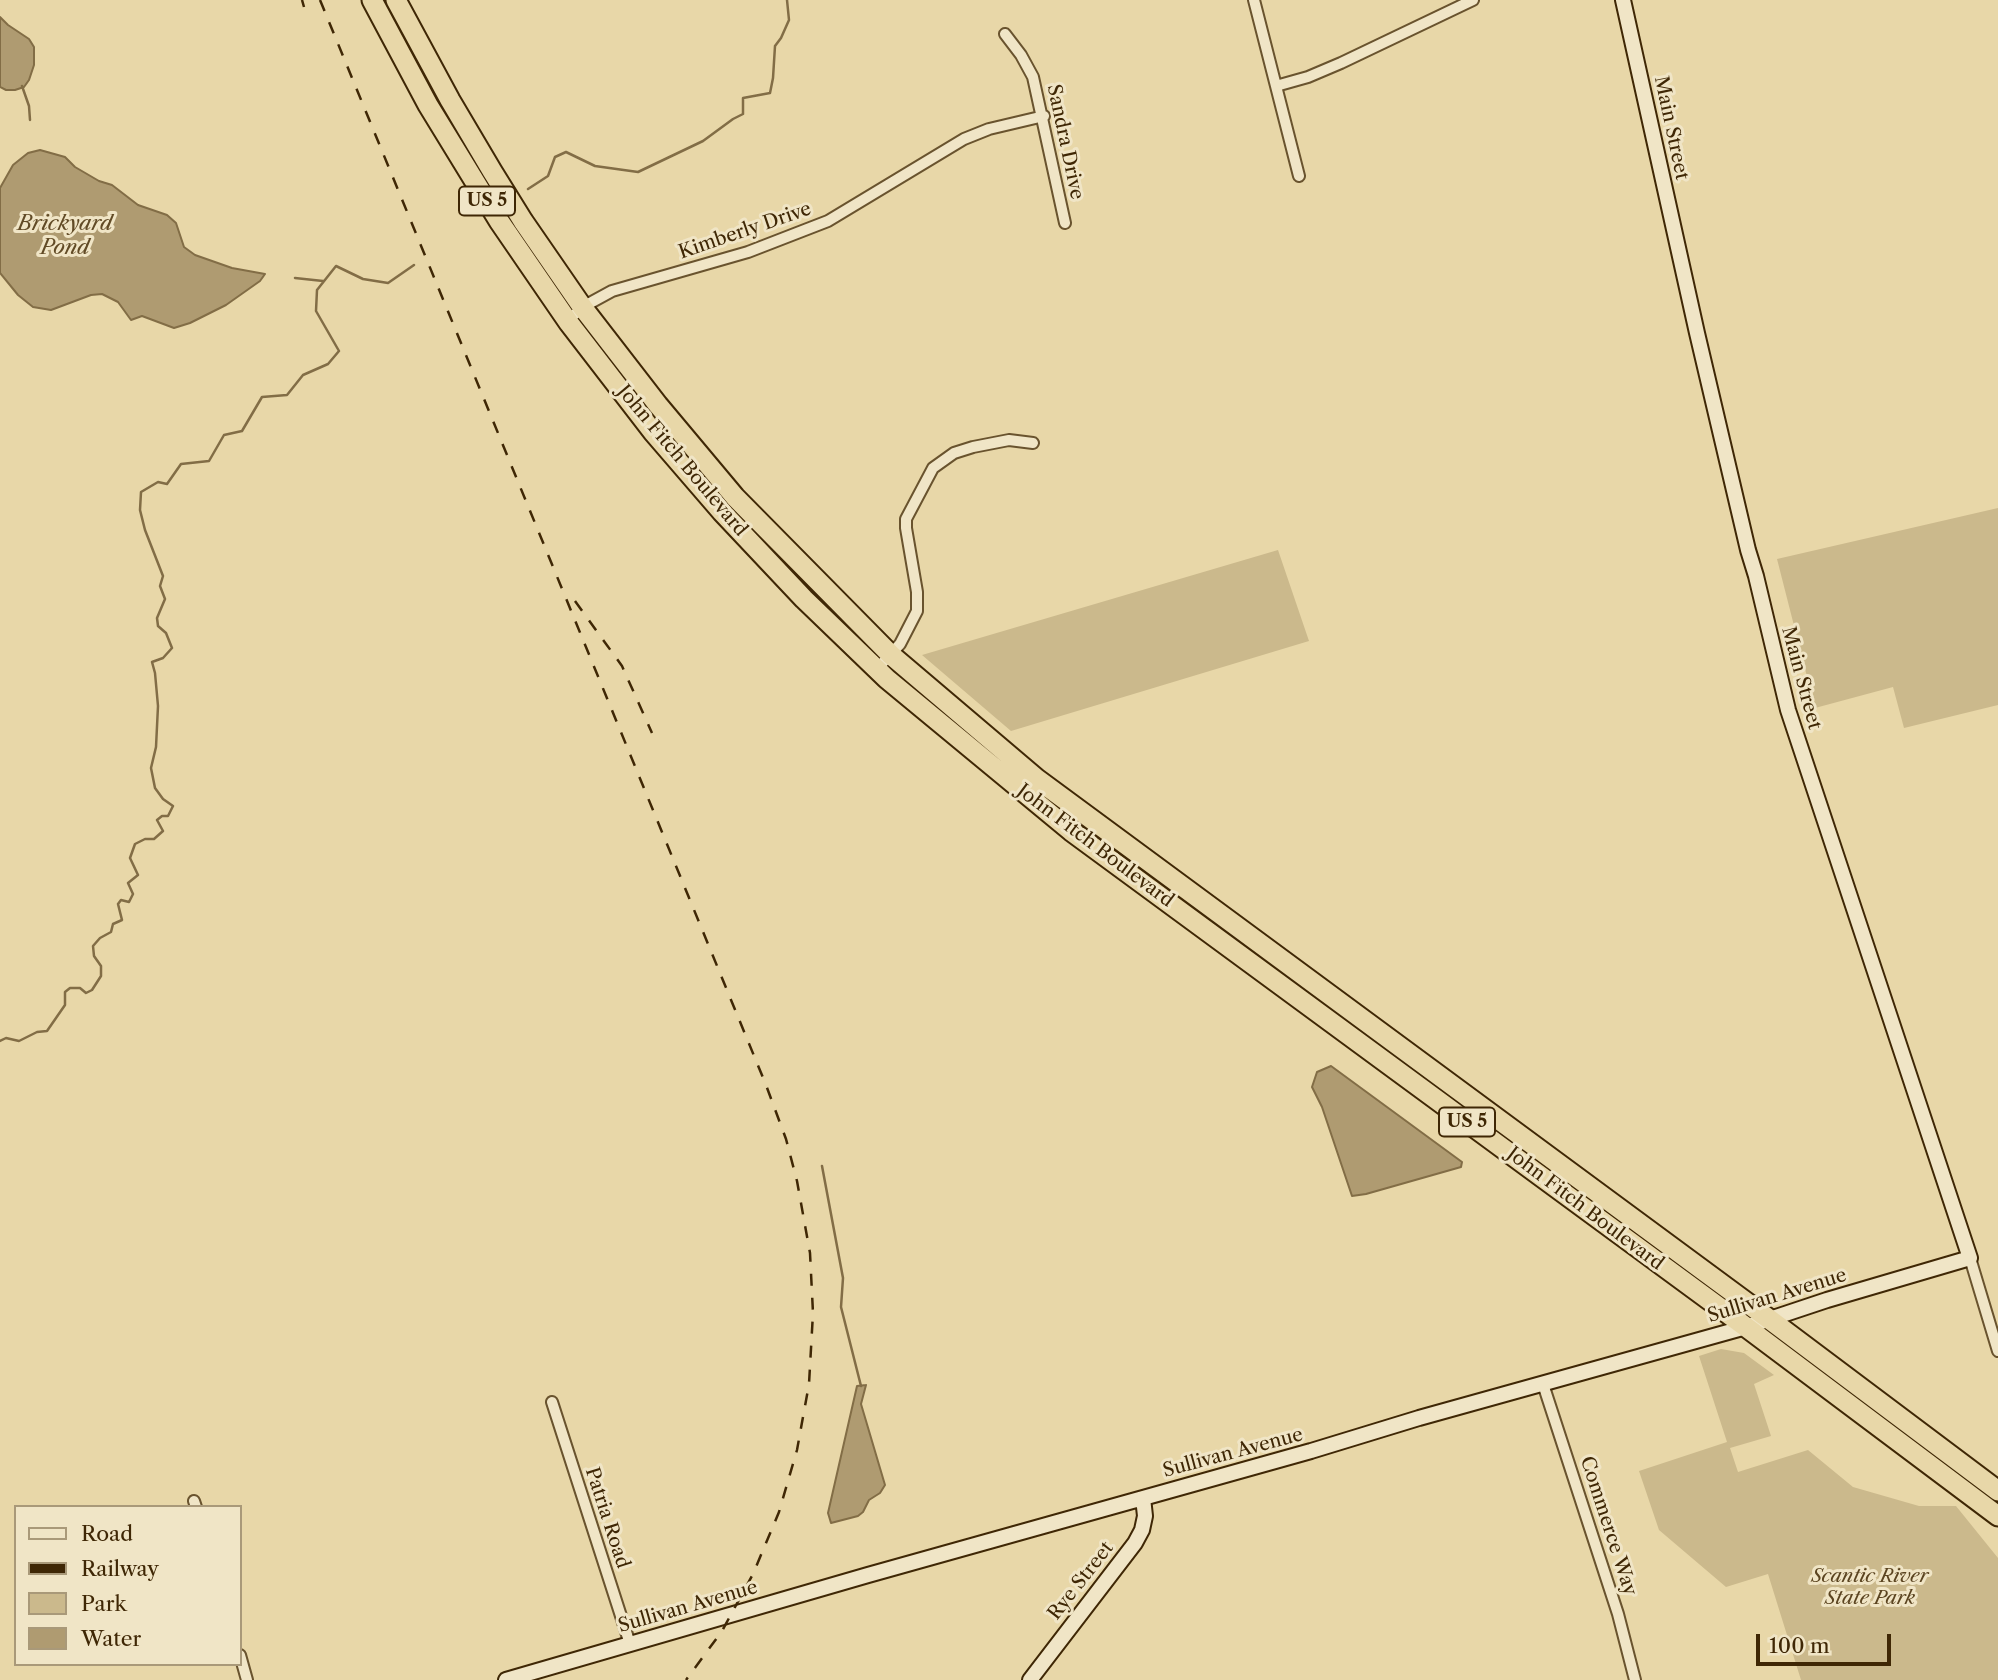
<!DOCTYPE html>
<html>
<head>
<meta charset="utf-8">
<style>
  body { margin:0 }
  #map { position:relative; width:1998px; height:1680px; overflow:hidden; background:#e8d7a8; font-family:"Libre Caslon Text",serif }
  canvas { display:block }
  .legend { position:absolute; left:14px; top:1505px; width:228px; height:161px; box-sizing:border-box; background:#f0e5c6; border:2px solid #a99979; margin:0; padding:9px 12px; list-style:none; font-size:21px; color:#3f2705 }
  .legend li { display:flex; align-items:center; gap:14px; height:35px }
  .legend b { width:35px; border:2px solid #a99979 }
  .scale { position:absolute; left:1756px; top:1634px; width:135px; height:32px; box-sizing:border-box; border:4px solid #3f2705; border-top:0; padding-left:9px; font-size:21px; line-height:24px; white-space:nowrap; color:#3f2705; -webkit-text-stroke:5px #f0e5c6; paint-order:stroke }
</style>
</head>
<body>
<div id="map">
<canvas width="1998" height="1680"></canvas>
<ul class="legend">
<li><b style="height:9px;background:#f0e5c6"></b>Road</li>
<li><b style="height:9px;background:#3f2705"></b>Railway</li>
<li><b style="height:19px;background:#cbb98c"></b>Park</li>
<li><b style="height:19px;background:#af9b71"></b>Water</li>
</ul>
<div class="scale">100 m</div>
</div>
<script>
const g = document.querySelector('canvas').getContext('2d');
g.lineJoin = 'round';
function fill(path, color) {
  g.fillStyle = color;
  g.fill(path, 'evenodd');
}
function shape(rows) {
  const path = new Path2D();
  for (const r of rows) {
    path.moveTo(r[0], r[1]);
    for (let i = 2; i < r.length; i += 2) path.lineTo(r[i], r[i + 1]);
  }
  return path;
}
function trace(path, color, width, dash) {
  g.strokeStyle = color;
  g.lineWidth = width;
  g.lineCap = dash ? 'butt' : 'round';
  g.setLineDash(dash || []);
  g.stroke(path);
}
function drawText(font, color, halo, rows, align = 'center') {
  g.font = font + ' "Libre Caslon Text",serif';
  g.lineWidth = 6;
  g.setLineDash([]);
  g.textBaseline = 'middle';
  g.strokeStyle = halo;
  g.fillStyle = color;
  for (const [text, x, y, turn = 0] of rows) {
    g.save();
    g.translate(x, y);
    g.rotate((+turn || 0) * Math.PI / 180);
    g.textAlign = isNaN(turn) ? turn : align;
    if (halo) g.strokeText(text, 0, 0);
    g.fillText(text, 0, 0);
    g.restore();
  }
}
const green = shape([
  [1998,508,1998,705,1904,728,1893,687,1815,708,1777,559],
  [1278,550,1309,641,1011,731,922,655],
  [1721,1349,1744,1353,1774,1375,1754,1384,1771,1436,1730,1448,1738,1472,1808,1450,1853,1487,1919,1506,1956,1506,1998,1558,1998,1680,1801,1680,1768,1574,1726,1587,1659,1530,1639,1471,1727,1442,1699,1356]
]);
const water = shape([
  [0,17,8,25,29,39,34,47,34,65,29,80,24,87,15,90,6,90,0,87,0,17],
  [40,150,65,157,75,167,99,181,112,185,138,205,167,215,176,223,184,247,195,255,232,268,265,274,260,281,226,305,190,323,174,328,142,316,131,320,118,302,102,294,91,295,51,310,33,307,18,295,0,273,0,188,13,165,28,153,40,150],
  [1331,1066,1462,1162,1461,1167,1366,1194,1352,1196,1322,1107,1312,1087,1317,1072,1331,1066],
  [866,1385,861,1404,885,1485,880,1493,869,1500,863,1512,858,1516,831,1523,828,1513,857,1386,866,1385]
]);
const stream = shape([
  [22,86,29,106,30,120],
  [528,189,548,176,555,157,566,152,595,166,638,172,703,141,733,119,743,114,743,98,770,93,773,78,775,46,781,38,789,20,787,0],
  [295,278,323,281],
  [0,1041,6,1038,19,1041,37,1032,47,1031,65,1005,65,992,70,988,80,988,86,993,92,990,101,976,101,966,94,956,93,946,100,938,111,932,113,924,122,920,118,904,121,900,129,902,133,894,128,883,138,875,130,858,135,844,145,839,154,839,163,831,157,820,162,816,168,816,173,806,163,799,155,788,151,768,156,747,158,706,155,673,152,662,163,658,172,648,166,633,158,626,157,618,165,599,160,586,163,576,145,530,140,510,141,492,158,482,167,484,181,464,209,461,224,435,242,431,262,397,287,395,303,375,328,364,339,351,316,311,317,290,336,266,363,279,388,283,414,265],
  [822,1166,843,1278,841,1307,861,1386]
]);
const street = shape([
  [1254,0,1299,176],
  [1005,34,1021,55,1033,77,1065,223],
  [1276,86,1308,77,1341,63,1473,0],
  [567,320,590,303,612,291,748,252,828,221,964,139,989,129,1044,116],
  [876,670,900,644,917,611,917,592,906,528,906,519,933,468,954,453,973,447,1009,440,1033,443],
  [1970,1258,1998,1351],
  [1543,1384,1618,1614,1635,1680],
  [552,1402,630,1644],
  [194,1501,196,1507],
  [240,1655,247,1680]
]);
const secondary = shape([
  [506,1680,868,1575,1311,1451,1419,1418,1746,1327,1827,1300,1970,1258,1788,710,1756,576,1748,550,1697,333,1623,0],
  [1030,1680,1135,1543,1142,1530,1145,1516,1143,1498]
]);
const highway = shape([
  [372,0,428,105,499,221,569,323,653,432,722,512,804,599,887,679,1071,831,1746,1327,1998,1516],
  [396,0,450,100,492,171,523,221,583,308,658,405,735,497,891,655,1037,779,1769,1319,1998,1491]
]);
const rail = shape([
  [302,0,304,7],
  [320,0,766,1085,786,1139,797,1181,810,1253,813,1313,809,1384,797,1450,779,1512,753,1574,722,1631,686,1680],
  [575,601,622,666,652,733]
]);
const shields = [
  [487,201,56],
  [1467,1122,56]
];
const shieldNames = [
  ["US 5",487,201],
  ["US 5",1467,1122]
];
const streetNames = [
  ["Main Street",1671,128,78],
  ["Sandra Drive",1065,142,78],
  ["Kimberly Drive",745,231,-19],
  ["John Fitch Boulevard",682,461,50],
  ["Main Street",1801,678,75],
  ["John Fitch Boulevard",1095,846,37],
  ["John Fitch Boulevard",1585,1209,37],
  ["Sullivan Avenue",1777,1296,-17],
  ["Sullivan Avenue",1233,1453,-15],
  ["Patria Road",607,1518,72],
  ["Commerce Way",1608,1526,72],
  ["Rye Street",1081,1581,-52],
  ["Sullivan Avenue",688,1607,-16]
];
const parkNames = [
  ["Scantic River",1870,1577],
  ["State Park",1870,1599]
];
const waterNames = [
  ["Brickyard",65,224],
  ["Pond",65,248]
];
fill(green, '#cbb98c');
fill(water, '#af9b71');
trace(water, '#826d46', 2);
trace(stream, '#826d46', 2.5);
trace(street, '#69532e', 14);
trace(secondary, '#3f2705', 18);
trace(highway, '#3f2705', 23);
trace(street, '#f0e5c6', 10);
trace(secondary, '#f0e5c6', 14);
trace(highway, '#e8d7a8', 19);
trace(rail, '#3f2705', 2.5, [12, 12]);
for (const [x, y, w] of shields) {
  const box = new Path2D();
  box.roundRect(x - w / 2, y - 14.5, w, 29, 5);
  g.fillStyle = '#f0e5c6';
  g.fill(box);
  trace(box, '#3f2705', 2);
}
drawText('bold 18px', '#3f2705', null, shieldNames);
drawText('19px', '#3f2705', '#f0e5c6', streetNames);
drawText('italic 19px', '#5b4420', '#f0e5c6', parkNames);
drawText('italic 21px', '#614a25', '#f0e5c6', waterNames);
</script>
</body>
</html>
